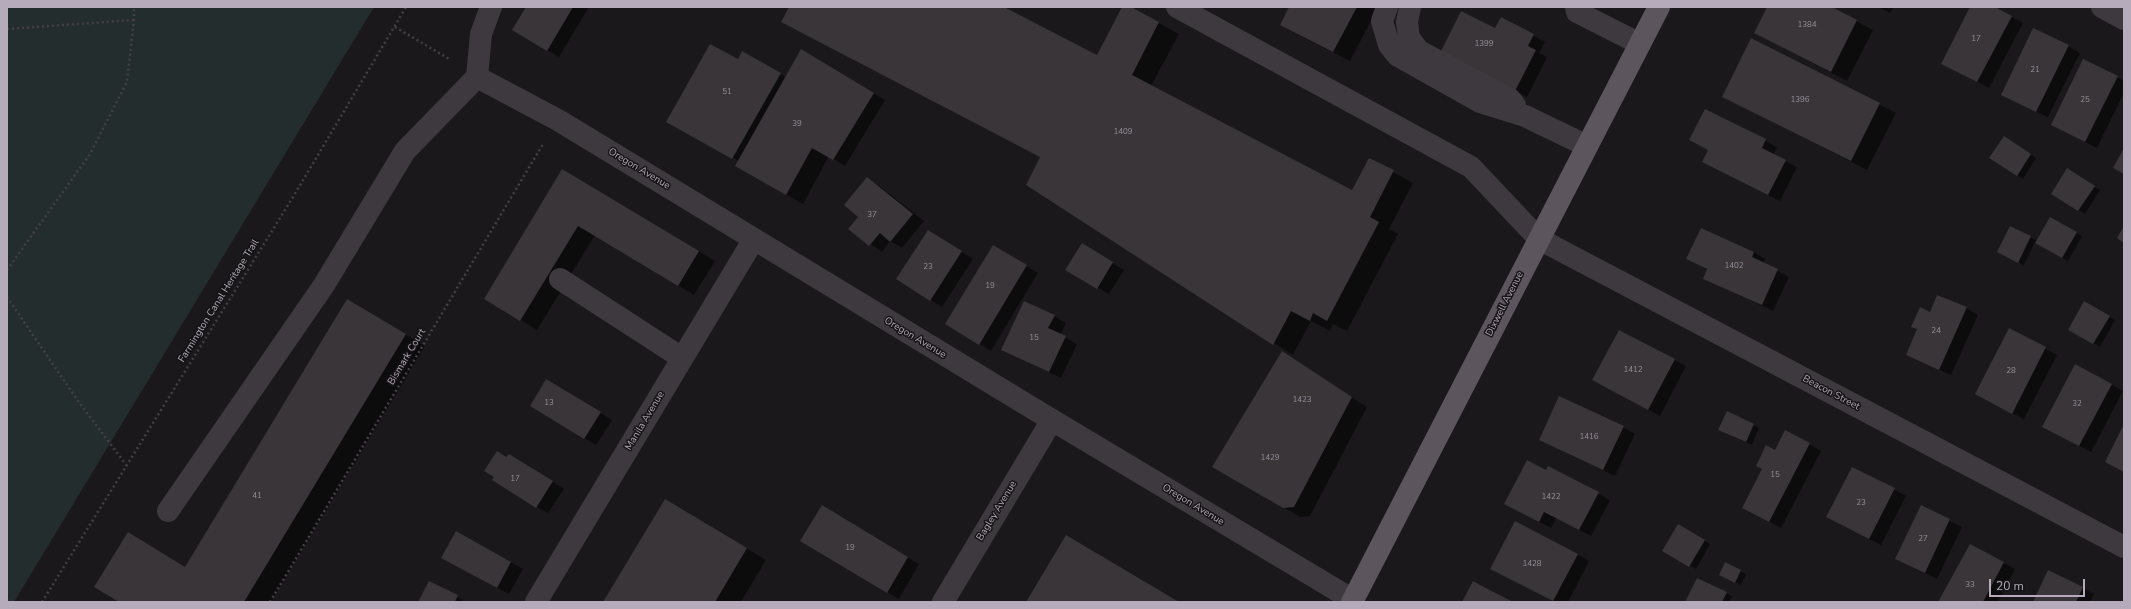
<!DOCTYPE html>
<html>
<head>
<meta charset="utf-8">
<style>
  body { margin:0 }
  #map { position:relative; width:2131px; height:609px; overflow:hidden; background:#1a181a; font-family:"Nunito Sans",sans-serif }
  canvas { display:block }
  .frame { position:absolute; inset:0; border:8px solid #b5abba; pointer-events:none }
  .scale { position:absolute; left:1989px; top:579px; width:96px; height:18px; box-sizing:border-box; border:2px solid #b5abba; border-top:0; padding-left:5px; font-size:12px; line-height:14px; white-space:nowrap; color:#b5abba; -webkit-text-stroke:3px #151315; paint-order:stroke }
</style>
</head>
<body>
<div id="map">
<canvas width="2131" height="609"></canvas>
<div class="frame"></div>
<div class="scale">20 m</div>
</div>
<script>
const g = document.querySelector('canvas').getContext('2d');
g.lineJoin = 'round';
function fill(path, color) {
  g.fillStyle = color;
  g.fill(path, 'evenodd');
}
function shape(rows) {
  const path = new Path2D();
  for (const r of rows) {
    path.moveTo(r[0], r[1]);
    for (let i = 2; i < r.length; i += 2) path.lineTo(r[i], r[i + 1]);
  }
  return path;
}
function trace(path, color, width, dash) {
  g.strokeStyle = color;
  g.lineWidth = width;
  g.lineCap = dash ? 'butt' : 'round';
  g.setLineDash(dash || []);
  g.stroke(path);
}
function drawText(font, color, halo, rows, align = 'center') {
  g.font = font + ' "Nunito Sans",sans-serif';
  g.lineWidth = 3;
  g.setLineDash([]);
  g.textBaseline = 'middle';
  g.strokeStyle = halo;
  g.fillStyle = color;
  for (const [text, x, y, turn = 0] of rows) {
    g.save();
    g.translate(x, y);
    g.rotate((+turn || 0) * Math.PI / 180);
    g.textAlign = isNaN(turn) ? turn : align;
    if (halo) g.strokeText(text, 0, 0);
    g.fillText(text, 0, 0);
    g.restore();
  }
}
const green = shape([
  [7,7,374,7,14,602,7,602]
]);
const shadow = shape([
  [527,7,589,7,559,57,514,30],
  [790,7,1001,7,1097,57,1123,7,1129,7,1179,34,1151,86,1352,191,1369,159,1413,183,1389,229,1398,234,1347,331,1333,324,1330,331,1311,321,1293,355,1027,185,1041,157],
  [1290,7,1378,7,1350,61,1297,34],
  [1768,7,1830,7,1873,30,1847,81,1755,33],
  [1878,7,1894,7,1890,13],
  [1971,7,1993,7,2023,23,1989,88,1954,70],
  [1501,18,1545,42,1539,53,1547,57,1527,97,1452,59,1495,30],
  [1752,39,1896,113,1867,170,1723,96],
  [2068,46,2080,53,2048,117,2014,101],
  [742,53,786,77,817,60,885,100,845,166,829,156,803,204,736,166,739,161,684,131],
  [2117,77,2124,81,2124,93,2097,148,2063,131],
  [1705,110,1777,147,1773,155,1797,167,1780,201,1715,168,1709,150],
  [2010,140,2036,158,2023,179,2017,175],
  [2073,173,2100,190,2085,214,2052,193],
  [867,178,878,185,924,221,902,248,890,241,882,252,850,229,860,216],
  [579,180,715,261,694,295,595,235,537,330,485,298],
  [2050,218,2082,236,2068,261,2035,242,2024,265,2004,255,2030,237,2038,241],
  [1701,229,1754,252,1765,259,1763,263,1789,277,1773,311,1704,278,1708,270,1688,259],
  [940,238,973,259,942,307,897,279],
  [1082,245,1124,270,1109,294,1067,270],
  [993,246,1038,273,991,351,946,324],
  [347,300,425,346,271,602,121,602,186,568],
  [2085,303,2115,320,2100,347,2070,330],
  [1966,308,1978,315,1951,375,1907,355,1930,313],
  [1054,316,1066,323,1060,335,1077,344,1061,378,1002,350],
  [2010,330,2057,355,2024,419,1988,401],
  [1620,331,1686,366,1660,416,1605,386],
  [1282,352,1367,407,1310,516,1300,517,1214,466],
  [2111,384,2123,391,2091,452,2055,433],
  [558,387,612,420,596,445,531,406],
  [1753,425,1759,428,1752,445,1725,433],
  [1623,427,1635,434,1615,476,1552,446],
  [1809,444,1821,451,1781,528,1755,514,1775,451],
  [507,458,521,462,564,489,548,513,537,507],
  [1548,467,1610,500,1591,536,1556,518,1551,528,1517,510],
  [1852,468,1906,496,1881,545,1839,524],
  [822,506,919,564,899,599,887,592],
  [1921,506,1962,527,1937,579,1908,565],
  [685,512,766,560,741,602,604,602],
  [1679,525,1710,544,1696,569,1664,551],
  [456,532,523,569,509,594,454,564],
  [1970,545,2015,569,1998,602,1939,602],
  [1577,554,1589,561,1568,602,1555,602,1503,575],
  [1740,571,1746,574,1741,585,1726,578],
  [429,582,463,600,462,602,419,602],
  [2082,588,2094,594,2090,602,2034,602],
  [1726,593,1732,596,1729,602,1687,602]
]);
const building = shape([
  [526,7,573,7,547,51,512,30],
  [789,7,1004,7,1097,55,1122,7,1131,7,1159,22,1132,75,1352,190,1369,158,1394,170,1370,217,1379,222,1327,321,1313,313,1310,321,1291,311,1273,345,1026,185,1040,157,781,22],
  [1289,7,1357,7,1333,52,1280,25],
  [1767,7,1832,7,1857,20,1831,72,1754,33],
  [1970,7,1995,7,2012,16,1977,82,1941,64],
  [1461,11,1495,28,1501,17,1534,34,1528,46,1536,50,1515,91,1440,53],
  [2033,28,2069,45,2036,112,2001,95],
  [1751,38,1880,103,1851,161,1722,97],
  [710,44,738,59,742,51,781,73,732,159,666,122],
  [801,49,874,93,833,160,812,148,786,195,735,166],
  [2083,59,2118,76,2085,142,2051,125],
  [1705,109,1766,139,1762,148,1786,160,1768,195,1702,162,1708,150,1689,140],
  [2004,136,2031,154,2017,176,1989,158],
  [2124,148,2124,174,2113,168],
  [2067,168,2095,186,2078,211,2051,194],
  [562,169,699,251,678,286,578,226,520,321,484,299],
  [867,177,913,214,890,242,880,233,869,246,848,229,858,217,844,205],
  [2050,217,2077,232,2062,258,2035,243],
  [2010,226,2031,236,2018,263,1997,252],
  [2124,226,2124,243,2117,238],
  [1701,228,1754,252,1752,257,1778,269,1762,305,1703,279,1707,269,1686,259],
  [928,230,962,251,930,301,896,279],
  [1082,243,1113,262,1097,289,1065,270],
  [993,245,1027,265,979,345,945,324],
  [1937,295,1967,307,1939,370,1906,355,1917,329,1911,327,1920,307,1930,312],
  [347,299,406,334,244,602,119,602,94,587,128,532,185,567],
  [1024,301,1055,315,1048,328,1066,336,1049,372,1001,350],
  [2084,301,2110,316,2093,344,2068,330],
  [2009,328,2046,347,2012,414,1975,394],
  [1619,330,1675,359,1648,410,1592,380],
  [1282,351,1352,397,1294,507,1283,508,1212,467],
  [2075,364,2112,384,2079,446,2042,427],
  [546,379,601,412,584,439,530,406],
  [1559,396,1624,426,1603,470,1539,440],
  [1727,411,1754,424,1746,442,1718,430],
  [2124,424,2124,472,2105,462],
  [1785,430,1810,443,1769,522,1742,508,1762,469,1756,466,1766,445,1775,450],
  [497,451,506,457,509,454,553,481,536,508,492,480,494,477,484,471],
  [1527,460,1546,470,1548,466,1599,492,1579,530,1544,512,1539,522,1504,504],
  [1852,467,1895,488,1869,539,1826,517],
  [665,499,747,548,715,602,603,602],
  [822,505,908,557,887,593,800,541],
  [1921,505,1950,519,1925,573,1895,559],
  [1515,521,1578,554,1553,601,1490,569],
  [1678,524,1705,540,1689,567,1662,551],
  [456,531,511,562,497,588,441,558],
  [1066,535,1179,602,1026,602],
  [1970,544,2004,562,1983,602,1938,602],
  [1725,562,1741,570,1735,583,1719,575],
  [2048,570,2083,587,2076,602,2033,602],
  [1697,578,1727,592,1722,602,1685,602],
  [429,581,458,595,455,602,418,602],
  [1473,581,1480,585,1513,602,1462,602]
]);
const path = shape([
  [395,27,451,60],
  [7,29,134,20],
  [7,270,90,154,127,82,134,20,134,7],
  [7,297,78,401,127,466],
  [42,602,293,197,406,7],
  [270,602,543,144]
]);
const minor = shape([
  [1177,7,1471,167,1539,239,2124,547],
  [1387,7,1382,21,1389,45,1398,56,1480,102,1525,116,1587,146],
  [1410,7,1407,22,1409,38,1419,51,1510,99,1515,105],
  [1576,7,1577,12,1640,44],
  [2102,7,2124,19],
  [477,77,558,120,1052,420,1353,600],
  [560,279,682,358],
  [168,511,324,285,405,151,477,77,481,34,491,7],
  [536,602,754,239],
  [943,602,1052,420]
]);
const major = shape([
  [1352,602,1659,7]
]);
const numberNames = [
  ["1384",1807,25],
  ["17",1976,39],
  ["1399",1484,44],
  ["21",2035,70],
  ["51",727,92],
  ["1396",1800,100],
  ["25",2085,100],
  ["39",797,124],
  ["1409",1123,132],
  ["37",872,215],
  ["1402",1734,266],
  ["23",928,267],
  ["19",990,286],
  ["24",1936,331],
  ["15",1034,338],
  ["1412",1633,370],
  ["28",2011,371],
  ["1423",1302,400],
  ["13",549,403],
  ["32",2077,404],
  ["1416",1589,437],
  ["1429",1270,458],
  ["15",1775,475],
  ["17",515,479],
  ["41",257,496],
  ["1422",1551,497],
  ["23",1861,503],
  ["27",1923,539],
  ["19",850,548],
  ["1428",1532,564],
  ["33",1970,585]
];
const streetNames = [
  ["Oregon Avenue",639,169,31],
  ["Farmington Canal Heritage Trail",219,301,-58],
  ["Dixwell Avenue",1505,304,-63],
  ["Oregon Avenue",915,338,31],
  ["Bismark Court",407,357,-59],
  ["Beacon Street",1831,393,28],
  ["Manila Avenue",645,421,-59],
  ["Oregon Avenue",1193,505,31],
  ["Bagley Avenue",997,511,-59]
];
fill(green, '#242d2e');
fill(shadow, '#0007');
fill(building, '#393539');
trace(path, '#443f46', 2.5, [2, 3]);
trace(minor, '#3e393f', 22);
trace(major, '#5c555e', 22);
drawText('8px', '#968e9a', null, numberNames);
drawText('10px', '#b5abba', '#151315', streetNames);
</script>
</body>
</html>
